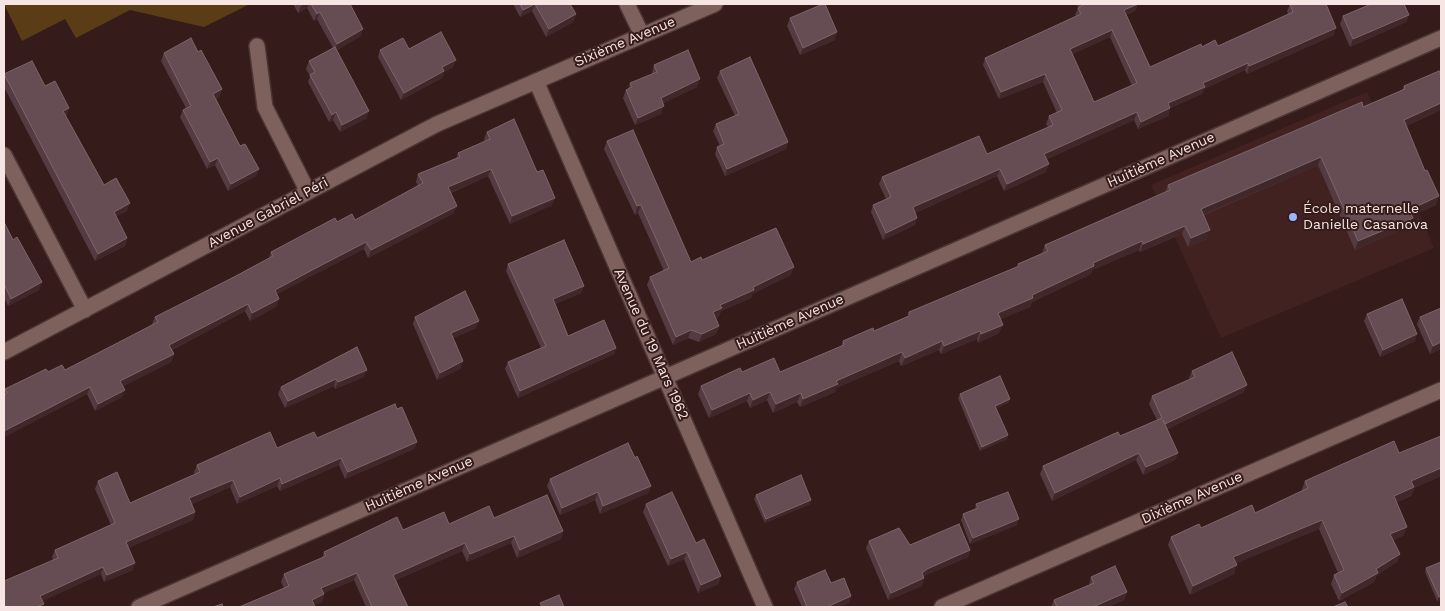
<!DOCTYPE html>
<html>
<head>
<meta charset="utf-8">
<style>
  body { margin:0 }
  #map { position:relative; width:1445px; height:611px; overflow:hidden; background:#351c1a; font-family:"Work Sans",sans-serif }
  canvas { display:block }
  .frame { position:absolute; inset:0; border:5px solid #f7e5e3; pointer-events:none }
</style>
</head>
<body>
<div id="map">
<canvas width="1445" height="611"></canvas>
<div class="frame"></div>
</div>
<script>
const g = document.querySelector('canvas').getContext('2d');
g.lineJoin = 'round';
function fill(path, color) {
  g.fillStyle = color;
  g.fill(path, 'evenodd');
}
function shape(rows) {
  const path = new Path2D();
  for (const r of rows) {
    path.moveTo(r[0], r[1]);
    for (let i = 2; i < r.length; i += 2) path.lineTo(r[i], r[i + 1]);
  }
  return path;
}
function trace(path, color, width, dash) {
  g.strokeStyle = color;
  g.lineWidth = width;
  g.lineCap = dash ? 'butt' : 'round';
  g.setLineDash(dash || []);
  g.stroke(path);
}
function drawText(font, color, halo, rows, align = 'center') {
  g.font = font + ' "Work Sans",sans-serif';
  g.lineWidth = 4;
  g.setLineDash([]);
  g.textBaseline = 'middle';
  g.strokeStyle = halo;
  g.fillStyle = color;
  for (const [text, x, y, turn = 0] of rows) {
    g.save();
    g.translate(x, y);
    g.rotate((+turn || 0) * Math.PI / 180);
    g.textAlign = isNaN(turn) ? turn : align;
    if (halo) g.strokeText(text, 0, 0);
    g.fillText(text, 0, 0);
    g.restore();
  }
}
const built = shape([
  [1367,92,1434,248,1221,338,1151,185]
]);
const green = shape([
  [4,4,250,4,204,27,130,10,76,38,65,19,22,41]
]);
const street = shape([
  [627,4,642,35],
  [257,46,265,107,308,192],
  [536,81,765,607],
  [4,155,85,310],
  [4,352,437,124,715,4],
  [139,607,1441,38],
  [942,607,1441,390]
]);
const wall = shape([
  [293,4,350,4,361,36,337,50,367,118,340,132,333,120,329,122,308,82,310,76,306,69,309,61,333,48,317,19,314,21,307,8,298,13],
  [513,4,570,4,576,14,573,22,546,37,532,11,520,17],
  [1077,4,1138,4,1135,11,1126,15,1150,67,1202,47,1218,46,1288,14,1287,11,1290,4,1334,35,1247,74,1245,70,1204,89,1202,94,1170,108,1168,116,1138,129,1134,120,1047,159,1046,172,1004,191,997,176,915,213,915,225,883,240,871,212,873,205,886,199,879,184,882,177,987,154,1048,127,1046,124,1049,116,1057,113,1043,82,999,99,983,65,985,58,1076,16,1075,15,1078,8],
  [1110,37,1132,86,1094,102,1072,54],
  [1409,15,1406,22,1350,47,1340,24,1343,16],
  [790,18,835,40,800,55,787,26],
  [380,50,453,67,444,72,442,78,401,100,378,57],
  [198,52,222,89,219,97,216,99,240,146,259,169,256,176,228,191,215,165,207,169,180,117,183,110,186,108,161,61,164,53],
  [654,65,697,87,663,103,661,114,635,125,623,98,626,90,628,89,630,83,652,74,652,73],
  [720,71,788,142,786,149,725,176,715,154,717,147,720,146,713,131,716,124,735,116,717,78],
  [4,73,45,86,69,108,66,116,104,185,127,211,116,216,127,238,125,246,95,261,4,87],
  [1441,75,1441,110,1406,126,1436,205,1412,216,1409,226,1355,250,1318,165,1204,215,1207,239,1188,247,1182,234,1140,252,1139,250,1092,270,1091,274,1032,302,1030,307,1000,319,999,333,978,343,977,339,941,354,939,350,901,366,899,361,836,388,835,392,800,407,797,402,773,413,767,400,750,408,747,401,709,418,698,394,701,386,742,372,780,372,841,346,843,341,874,331,908,316,909,312,1017,267,1018,264,1042,253,1045,245,1165,192,1168,185,1363,107,1402,90,1404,86],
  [487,132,537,172,552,205,510,224,488,176,451,193,454,213,368,258,364,249,311,276,277,294,277,306,250,321,245,311,172,350,174,354,171,362,123,386,122,397,95,411,87,394,4,437,4,393,5,389,48,372,65,370,153,325,152,324,155,317,234,277,269,258,271,252,337,222,355,220,418,186,416,182,418,174,456,158,458,153,485,142,484,139],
  [607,141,691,262,702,260,791,275,752,294,751,298,721,311,719,316,716,318,719,326,716,334,699,342,688,338,673,345,647,285,650,277,664,271,638,213,635,215,604,149],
  [4,222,39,290,8,306,4,297],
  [508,264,581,293,555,304,568,336,616,348,614,354,518,398,505,369,508,362,541,348,506,271],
  [1367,314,1415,341,1380,357,1364,321],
  [415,317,476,328,453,338,463,361,460,369,437,380,413,324],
  [1420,317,1441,349,1430,354,1417,324],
  [357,347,364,377,335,389,334,386,285,408,278,394,281,387],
  [1192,371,1244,392,1167,429,1178,453,1175,460,1143,475,1136,460,1052,501,1040,474,1043,466,1120,436,1157,420,1149,404,1152,396,1190,379,1189,378],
  [960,394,1010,399,1008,403,996,408,1008,435,1007,439,980,451,958,398],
  [397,409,417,442,414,449,345,479,339,465,280,491,277,486,237,504,230,487,192,504,195,512,193,520,129,547,133,570,104,582,101,574,42,601,44,604,42,607,4,607,53,560,52,557,55,550,111,525,95,489,98,481,130,503,195,474,194,472,197,465,277,448,317,438],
  [1441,436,1441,476,1414,488,1411,496,1397,502,1404,535,1393,540,1400,554,1397,562,1377,575,1374,582,1339,601,1331,584,1334,575,1338,573,1319,529,1236,563,1234,574,1190,595,1168,545,1171,537,1255,513,1302,491,1302,489,1305,481,1399,453],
  [635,458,651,486,648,493,600,514,595,500,560,515,547,486,550,479],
  [756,495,811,500,810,504,765,523,754,499],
  [646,504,696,543,721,576,718,584,698,593,684,559,668,566,643,512],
  [976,504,1017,525,970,544,961,520,963,514,975,509],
  [494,518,563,531,561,539,517,558,511,543,467,562,462,551,396,580,408,607,366,607,354,580,324,593,324,594,322,602,314,605,284,588,281,582,284,574,322,558,324,552,403,530],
  [869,541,910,545,970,550,968,557,924,576,922,586,888,600,866,548],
  [1426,568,1441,599,1437,601,1425,572],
  [1091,577,1127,592,1124,600,1108,607,1051,607,1054,600,1089,585],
  [797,582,831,583,851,596,849,603,839,607,802,607,794,589]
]);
const shadedWall = shape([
  [305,4,309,4,307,8,298,13,301,6],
  [535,4,532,11,520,17,523,10],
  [1138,4,1135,11,1121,17,1124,10],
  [320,12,317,19,314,21,317,14],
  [576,14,573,22,546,37,549,29],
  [1409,15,1406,22,1350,47,1353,39],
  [1336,28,1334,35,1247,74,1249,66],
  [363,29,361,36,334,52,337,44],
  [1112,30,1110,37,1067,57,1070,49],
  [837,32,835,40,800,55,803,48],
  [456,60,453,67,444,72,442,78,401,100,404,93,442,67],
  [1248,63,1245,70,1204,89,1202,94,1165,110,1168,103,1203,83],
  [1045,74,1043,82,999,99,1001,92],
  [700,79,697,87,658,106,661,98],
  [222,89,219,97,210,101,213,94],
  [1441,103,1441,110,1401,128,1404,120],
  [664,106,661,114,635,125,638,118],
  [69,108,66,115,60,119,63,111],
  [1170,108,1168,116,1138,129,1141,122],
  [369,111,367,118,340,132,342,125],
  [336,112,333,120,329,122,332,115],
  [1137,112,1134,120,1042,161,1044,154],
  [788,142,786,149,725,176,727,169],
  [1321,157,1318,165,1198,217,1201,209],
  [218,158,215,165,207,169,210,162],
  [1049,164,1046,172,1004,191,1007,184],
  [259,169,256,176,228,191,231,184],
  [491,169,488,176,445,195,448,187],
  [1000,169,997,176,910,215,913,207],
  [1439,196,1436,205,1406,219,1409,210],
  [555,198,552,205,510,224,512,216],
  [130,203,127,211,111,219,114,212],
  [641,205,638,213,635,215,637,206],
  [457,206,454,213,368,258,371,250],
  [917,218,915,225,883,240,886,233],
  [1413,218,1409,226,1355,250,1358,241],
  [1185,226,1182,234,1140,252,1143,244],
  [1210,230,1207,239,1188,247,1191,238],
  [127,238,125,246,95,261,98,254],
  [1142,241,1139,250,1092,270,1091,274,1032,302,1030,307,995,322,998,313,1093,263],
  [366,242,364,249,272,297,275,290],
  [794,267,791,275,752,294,751,298,721,311,719,316,710,321,713,312,720,305],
  [42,282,39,290,8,306,11,299],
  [584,286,581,293,551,306,553,299],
  [279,299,277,306,250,321,252,313],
  [248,304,245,311,167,352,169,345],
  [479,321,476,328,448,340,451,333],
  [1003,325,999,333,978,343,981,334],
  [719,326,716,334,699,342,702,334],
  [691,330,688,338,673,345,676,337],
  [980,331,977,339,941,354,944,346],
  [1417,334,1415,341,1380,357,1383,350],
  [942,341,939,350,901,366,905,358],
  [1441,342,1441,349,1430,354,1433,346],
  [616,348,614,354,518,398,520,391],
  [902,352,899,361,836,388,835,392,800,407,803,399,836,381],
  [174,354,171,362,118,389,120,381],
  [463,361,460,369,437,380,440,373],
  [367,370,364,377,335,389,338,382],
  [336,379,334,386,285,408,288,401],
  [1247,385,1244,392,1162,431,1165,424],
  [90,387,87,394,4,437,4,431],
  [125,390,122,397,95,411,98,404],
  [770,392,767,400,750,408,753,400],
  [750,393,747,401,709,418,712,410],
  [801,393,797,402,773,413,776,404],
  [1010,399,1008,403,994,410,995,406],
  [1008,435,1007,439,980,451,982,447],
  [417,442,414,449,345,479,348,472],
  [1139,453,1136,460,1052,501,1055,493],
  [1178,453,1175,460,1143,475,1146,467],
  [341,458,339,465,280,491,282,484],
  [1441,468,1441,476,1414,488,1411,496,1391,505,1394,496,1411,481],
  [280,478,277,486,237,504,240,497],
  [233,480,230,487,187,506,189,498],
  [651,486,648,493,600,514,603,506],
  [598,492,595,500,560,515,562,508],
  [811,500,810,504,765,523,766,519],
  [195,512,193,520,124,550,126,542],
  [1019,519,1017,525,970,544,973,538],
  [1322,520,1319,529,1230,566,1233,557],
  [1407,527,1404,535,1387,543,1390,534],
  [563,531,561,539,517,558,520,550],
  [514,536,511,543,467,562,470,554],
  [465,543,462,551,391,582,393,575],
  [970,550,968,557,924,576,919,580,922,573,927,569],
  [687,552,684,559,668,566,671,559],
  [1400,554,1397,562,1377,575,1374,582,1339,601,1342,593,1376,569],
  [135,563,133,570,104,582,107,575],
  [1237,565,1234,574,1190,595,1193,586],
  [103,567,101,574,37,603,40,596],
  [357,573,354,580,319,595,321,588],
  [721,576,718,584,698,593,701,585],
  [924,578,922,586,888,600,891,593],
  [1127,592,1124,600,1108,607,1095,607,1095,606],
  [324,594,322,602,309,607,312,600],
  [851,596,849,603,839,607,827,607],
  [1441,596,1441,599,1437,601,1439,597],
  [44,604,42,607,36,607]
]);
const building = shape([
  [311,4,350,4,363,29,337,44,320,12,317,14,311,4],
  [520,4,535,4,523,10,520,4],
  [535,4,570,4,576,14,549,29,535,4],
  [823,4,825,4,837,32,803,48,790,18,823,4],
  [1082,4,1138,4,1124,10,1150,67,1201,44,1202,47,1215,40,1218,46,1293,12,1290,4,1326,4,1336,28,1249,66,1248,63,1203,83,1205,87,1168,103,1170,108,1141,122,1137,112,1044,154,1049,164,1007,184,1000,169,913,207,917,218,886,233,873,205,891,197,882,177,979,136,987,154,1053,125,1049,116,1062,110,1045,74,1001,92,985,58,1081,14,1078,8,1083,5,1082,4],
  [1112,30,1137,83,1094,102,1070,49,1112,30],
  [1371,4,1404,4,1409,15,1353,39,1343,16,1371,4],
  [441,32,456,60,442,67,444,71,404,93,380,50,403,38,409,49,441,32],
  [191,38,198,52,201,50,222,89,213,94,240,146,245,144,259,169,231,184,218,158,210,162,183,110,191,106,164,53,191,38],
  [335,47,369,111,342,125,336,112,332,115,310,75,315,72,309,61,335,47],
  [688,50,700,79,661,98,664,106,638,118,626,90,632,87,630,83,657,72,654,65,688,50],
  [750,57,788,142,727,169,717,147,724,144,716,124,739,114,720,71,750,57],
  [32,61,45,86,55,81,69,108,63,111,104,185,116,178,130,203,114,212,127,238,98,254,4,74,32,61],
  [1439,71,1441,75,1441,103,1404,120,1425,171,1427,170,1439,196,1409,210,1413,218,1358,241,1321,157,1201,209,1210,230,1191,238,1185,226,1143,244,1142,241,1093,263,1094,266,1032,295,1033,298,998,313,1003,325,981,334,980,331,944,346,942,341,905,358,902,352,836,381,838,384,803,399,801,393,776,404,770,392,753,400,750,393,712,410,701,386,740,368,742,372,774,358,780,372,844,345,843,341,873,328,874,331,909,316,909,312,1019,266,1018,264,1048,251,1045,245,1170,190,1168,185,1362,102,1363,107,1405,89,1404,86,1439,71],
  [514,119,537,172,543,170,555,198,512,216,491,169,448,187,457,206,371,250,366,242,314,269,275,290,279,299,252,313,248,304,169,345,174,354,120,381,125,390,98,404,90,387,4,431,4,395,7,393,5,389,46,369,48,372,62,365,65,370,158,322,155,317,234,277,273,256,271,252,335,218,337,222,352,214,355,220,423,183,418,174,460,157,458,153,490,139,487,132,514,119],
  [633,130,691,262,701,257,702,260,776,228,794,267,753,287,754,290,720,305,722,308,713,312,719,326,702,334,691,330,676,337,650,277,669,268,641,205,637,206,607,141,633,130],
  [4,222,13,240,17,237,42,282,11,299,4,284,4,222],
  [564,240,584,286,553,299,568,336,604,320,616,348,520,391,508,362,546,346,508,264,564,240],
  [465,291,479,321,451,333,463,361,440,373,415,317,465,291],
  [1402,299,1417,334,1383,350,1367,314,1402,299],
  [1441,308,1441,342,1433,346,1420,317,1441,308],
  [357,347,367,370,338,382,336,379,288,401,281,387,357,347],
  [1232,352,1247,385,1165,424,1163,420,1178,453,1146,467,1139,453,1055,493,1043,466,1118,432,1120,436,1162,418,1152,396,1195,377,1192,371,1232,352],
  [1000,376,1010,399,995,406,1008,435,982,447,960,394,1000,376],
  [395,404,397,409,402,407,417,442,348,472,341,458,282,484,280,478,240,497,233,480,189,498,195,512,126,542,135,563,107,575,103,567,40,596,44,604,36,607,4,607,4,581,58,558,55,550,115,523,98,481,117,472,130,503,200,472,197,465,270,432,277,448,314,432,317,438,395,404],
  [1441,436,1441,468,1411,481,1414,487,1394,496,1407,527,1390,534,1400,554,1376,569,1378,573,1342,593,1334,575,1344,570,1322,520,1233,557,1237,565,1193,586,1171,537,1199,524,1201,528,1252,505,1255,513,1308,488,1305,481,1394,441,1399,453,1441,436],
  [628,443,635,458,637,456,651,486,603,506,598,492,562,508,550,479,628,443],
  [801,475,811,500,766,519,756,495,801,475],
  [672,492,696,543,704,539,721,576,701,585,687,552,671,559,646,504,672,492],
  [1008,492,1019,519,973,538,963,514,978,508,976,504,1008,492],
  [547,495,563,531,520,550,514,536,470,554,465,543,393,575,408,607,372,607,357,573,321,588,324,594,312,600,315,607,239,607,289,586,284,574,326,556,324,552,397,517,403,530,444,512,449,524,489,506,494,518,547,495],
  [959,524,970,550,927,569,922,573,924,578,891,593,869,541,899,528,910,545,959,524],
  [1441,562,1441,596,1439,597,1426,568,1441,562],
  [1115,566,1127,592,1095,606,1096,607,1057,607,1054,600,1094,583,1091,577,1115,566],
  [825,570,831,583,844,578,851,596,827,607,807,607,797,582,825,570],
  [559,595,564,607,542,607,540,603,559,595],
  [1345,602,1348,607,1333,607,1345,602],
  [222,604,223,607,213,607,222,604]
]);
const markers = [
  [1293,217,5,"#9bb4fd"]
];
const streetNames = [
  ["Sixième Avenue",625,42,-23],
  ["Huitième Avenue",1161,160,-24],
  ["Avenue Gabriel Péri",268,213,-28],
  ["Huitième Avenue",790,322,-24],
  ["Avenue du 19 Mars 1962",651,344,66],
  ["Huitième Avenue",419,484,-24],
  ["Dixième Avenue",1192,498,-24]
];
const poiNames = [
  ["École maternelle",1303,209],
  ["Danielle Casanova",1303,225]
];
fill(built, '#422221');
fill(green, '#5a3c17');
trace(street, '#4b3636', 18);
trace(street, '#7e605d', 15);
fill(wall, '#543b41');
fill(shadedWall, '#40272a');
fill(building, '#664d53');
trace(building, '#7c6569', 1);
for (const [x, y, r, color] of markers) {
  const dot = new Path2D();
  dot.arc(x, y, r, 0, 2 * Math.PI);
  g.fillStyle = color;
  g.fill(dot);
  trace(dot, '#351c1a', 2);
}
drawText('14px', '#f7e5e3', '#351c1a', streetNames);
drawText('14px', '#f7e5e3', '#351c1a', poiNames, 'left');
</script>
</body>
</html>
